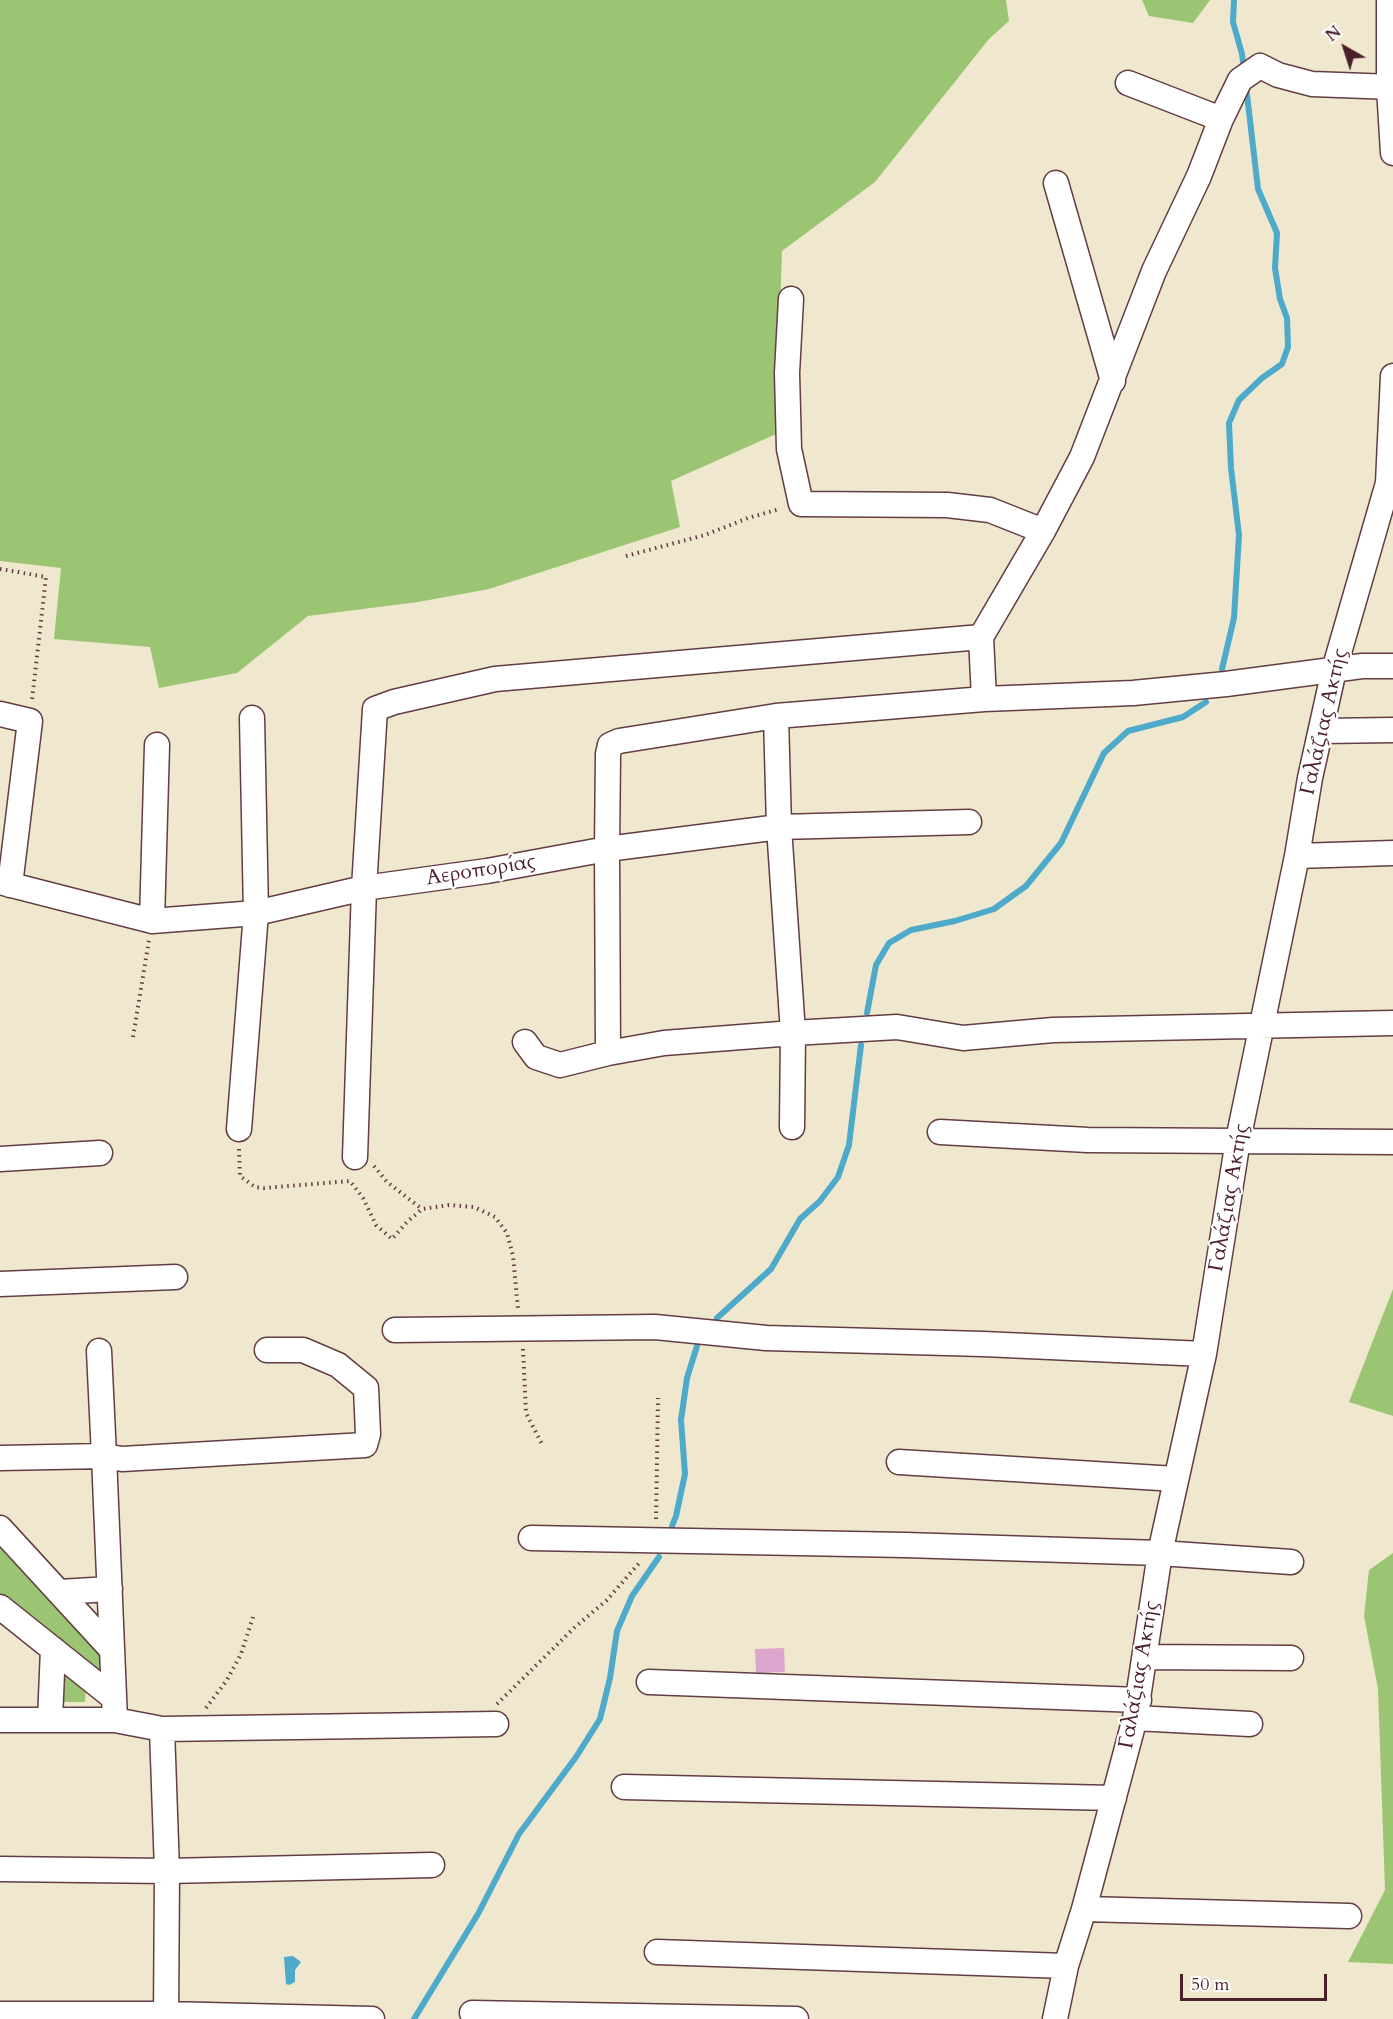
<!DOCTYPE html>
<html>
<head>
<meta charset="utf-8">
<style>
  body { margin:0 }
  #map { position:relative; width:1393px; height:2019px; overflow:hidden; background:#efe8ce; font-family:Cardo,serif }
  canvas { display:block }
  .north { position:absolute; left:1315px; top:18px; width:60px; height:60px; -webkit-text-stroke:4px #fff; paint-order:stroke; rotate:321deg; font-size:16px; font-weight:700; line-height:24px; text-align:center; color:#4a1f2b }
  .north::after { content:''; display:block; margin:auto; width:21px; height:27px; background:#4a1f2b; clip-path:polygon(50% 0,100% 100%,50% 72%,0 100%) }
  .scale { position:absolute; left:1180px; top:1974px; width:147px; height:27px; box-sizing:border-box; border:3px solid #4a1f2b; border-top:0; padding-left:8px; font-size:18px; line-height:21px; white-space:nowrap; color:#4a1f2b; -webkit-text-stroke:4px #fff; paint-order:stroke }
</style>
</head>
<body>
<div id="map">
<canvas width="1393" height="2019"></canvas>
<div class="north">N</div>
<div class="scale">50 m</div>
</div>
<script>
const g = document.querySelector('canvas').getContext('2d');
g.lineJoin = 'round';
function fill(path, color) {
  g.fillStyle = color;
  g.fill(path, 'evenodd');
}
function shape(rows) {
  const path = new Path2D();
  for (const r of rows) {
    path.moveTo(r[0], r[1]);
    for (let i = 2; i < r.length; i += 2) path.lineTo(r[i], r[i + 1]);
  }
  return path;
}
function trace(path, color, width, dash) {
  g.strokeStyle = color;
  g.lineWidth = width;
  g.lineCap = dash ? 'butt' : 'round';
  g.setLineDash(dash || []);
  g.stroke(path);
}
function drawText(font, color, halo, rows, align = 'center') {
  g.font = font + ' Cardo,serif';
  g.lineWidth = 4.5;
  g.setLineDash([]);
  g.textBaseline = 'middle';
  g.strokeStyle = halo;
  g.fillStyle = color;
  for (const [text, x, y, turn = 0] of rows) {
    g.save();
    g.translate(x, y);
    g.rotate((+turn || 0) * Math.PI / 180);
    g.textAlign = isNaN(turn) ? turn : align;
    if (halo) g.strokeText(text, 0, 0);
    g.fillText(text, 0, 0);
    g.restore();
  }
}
const green = shape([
  [0,0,1006,0,1009,21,989,39,875,182,782,251,776,434,671,481,680,527,489,589,418,602,308,616,237,673,159,688,150,647,54,639,61,568,0,561],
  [1142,0,1210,0,1193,23,1149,16],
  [1393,1289,1393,1416,1349,1402],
  [0,1541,103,1653,104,1680,0,1596],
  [1393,1553,1393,1964,1348,1962,1385,1890,1378,1689,1364,1616,1369,1570],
  [60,1663,86,1685,85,1702,58,1702]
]);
const water = shape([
  [293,1956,301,1962,295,1970,295,1982,289,1985,286,1984,284,1957]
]);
const stream = shape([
  [1234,0,1233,22,1242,54,1244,70],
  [1222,669,1234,618,1239,535,1231,468,1229,423,1239,400,1262,378,1282,364,1288,347,1287,318,1280,299,1275,268,1277,233,1258,189,1246,86],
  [867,1013,876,965,889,943,911,930,955,921,994,909,1026,886,1061,843,1104,753,1128,731,1183,717,1206,702],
  [717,1318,771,1269,800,1219,820,1201,838,1177,849,1145,861,1045],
  [672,1526,676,1516,685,1474,681,1420,687,1378,697,1346],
  [414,2019,478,1914,519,1834,576,1757,600,1719,610,1678,617,1631,632,1596,659,1557]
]);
const building = shape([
  [784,1648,785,1672,756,1673,755,1649]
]);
const path = shape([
  [626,556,705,535,748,518,780,509],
  [0,569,46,577,32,700],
  [133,1037,149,940],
  [239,1149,240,1176,255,1187,264,1188,350,1181,363,1198,376,1225,392,1239,407,1222,422,1209,449,1205,474,1207,495,1217,507,1233,513,1256,518,1309],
  [374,1166,387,1182,422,1209],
  [523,1349,526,1413,543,1446],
  [656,1519,658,1398],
  [497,1704,574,1628,607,1600,640,1562],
  [206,1708,227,1680,241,1654,253,1617]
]);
const minor = shape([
  [1389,0,1389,88,1393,153],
  [1128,83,1221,119],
  [1056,183,1113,381],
  [791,299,787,373,789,449,801,504,947,505,990,510,1043,531],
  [981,637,1043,531,1082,457,1154,271,1199,176,1221,119,1240,80,1260,66,1278,75,1312,84,1393,87],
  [0,714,30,721,10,885],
  [776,716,619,741,610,745,608,754,607,849,608,1053,664,1043,793,1033,897,1027,963,1038,1053,1030,1393,1023],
  [1321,731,1393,730],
  [1297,856,1393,853],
  [0,882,152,921,256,913,364,888,487,871,607,849,779,827,969,822],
  [152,921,157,745],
  [525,1042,536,1057,560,1065,608,1053],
  [792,1127,793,1033,779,827,776,716,984,699,1133,693,1226,684,1362,666,1393,666],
  [239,1129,256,913,252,718],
  [940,1132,1088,1140,1393,1142],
  [355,1157,364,888,375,709,394,702,495,679,981,637,984,699],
  [0,1159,100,1153],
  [0,1284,175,1277],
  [395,1330,655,1327,766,1338,983,1344,1204,1354],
  [99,1351,104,1456,122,1459,365,1445,368,1434,366,1388,338,1365,303,1350,267,1350],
  [0,1458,104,1456,115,1720],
  [899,1462,1176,1479],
  [0,1528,112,1650],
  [531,1538,905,1545,1160,1553,1291,1562],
  [59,1592,110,1589],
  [0,1607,114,1698],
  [1145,1657,1291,1658],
  [649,1682,1139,1700],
  [1135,1718,1250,1724],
  [0,1720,115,1720,162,1729,167,1871,166,2019],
  [50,1720,53,1649],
  [162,1729,496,1724],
  [624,1787,1114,1798],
  [0,1869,167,1871,432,1865],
  [1084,1909,1349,1916],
  [657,1952,1066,1966],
  [472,2013,796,2019],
  [0,2014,166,2014,372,2019],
  [1055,2019,1066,1966,1084,1909,1135,1718,1160,1553,1204,1354,1238,1140,1297,856,1310,778,1334,670,1388,483,1393,376]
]);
const streetNames = [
  ["Γαλάζιας Ακτής",1325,722,-77],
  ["Αεροπορίας",481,871,-9],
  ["Γαλάζιας Ακτής",1230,1198,-80],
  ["Γαλάζιας Ακτής",1140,1675,-80]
];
fill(green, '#9bc572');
fill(water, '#4daacb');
trace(stream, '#4daacb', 6);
fill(building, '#dba5ce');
trace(minor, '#633d43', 27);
trace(path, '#633d43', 4, [1.5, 4.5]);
trace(minor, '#fff', 24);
drawText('21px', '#4a1f2b', '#fff', streetNames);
</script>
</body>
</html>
